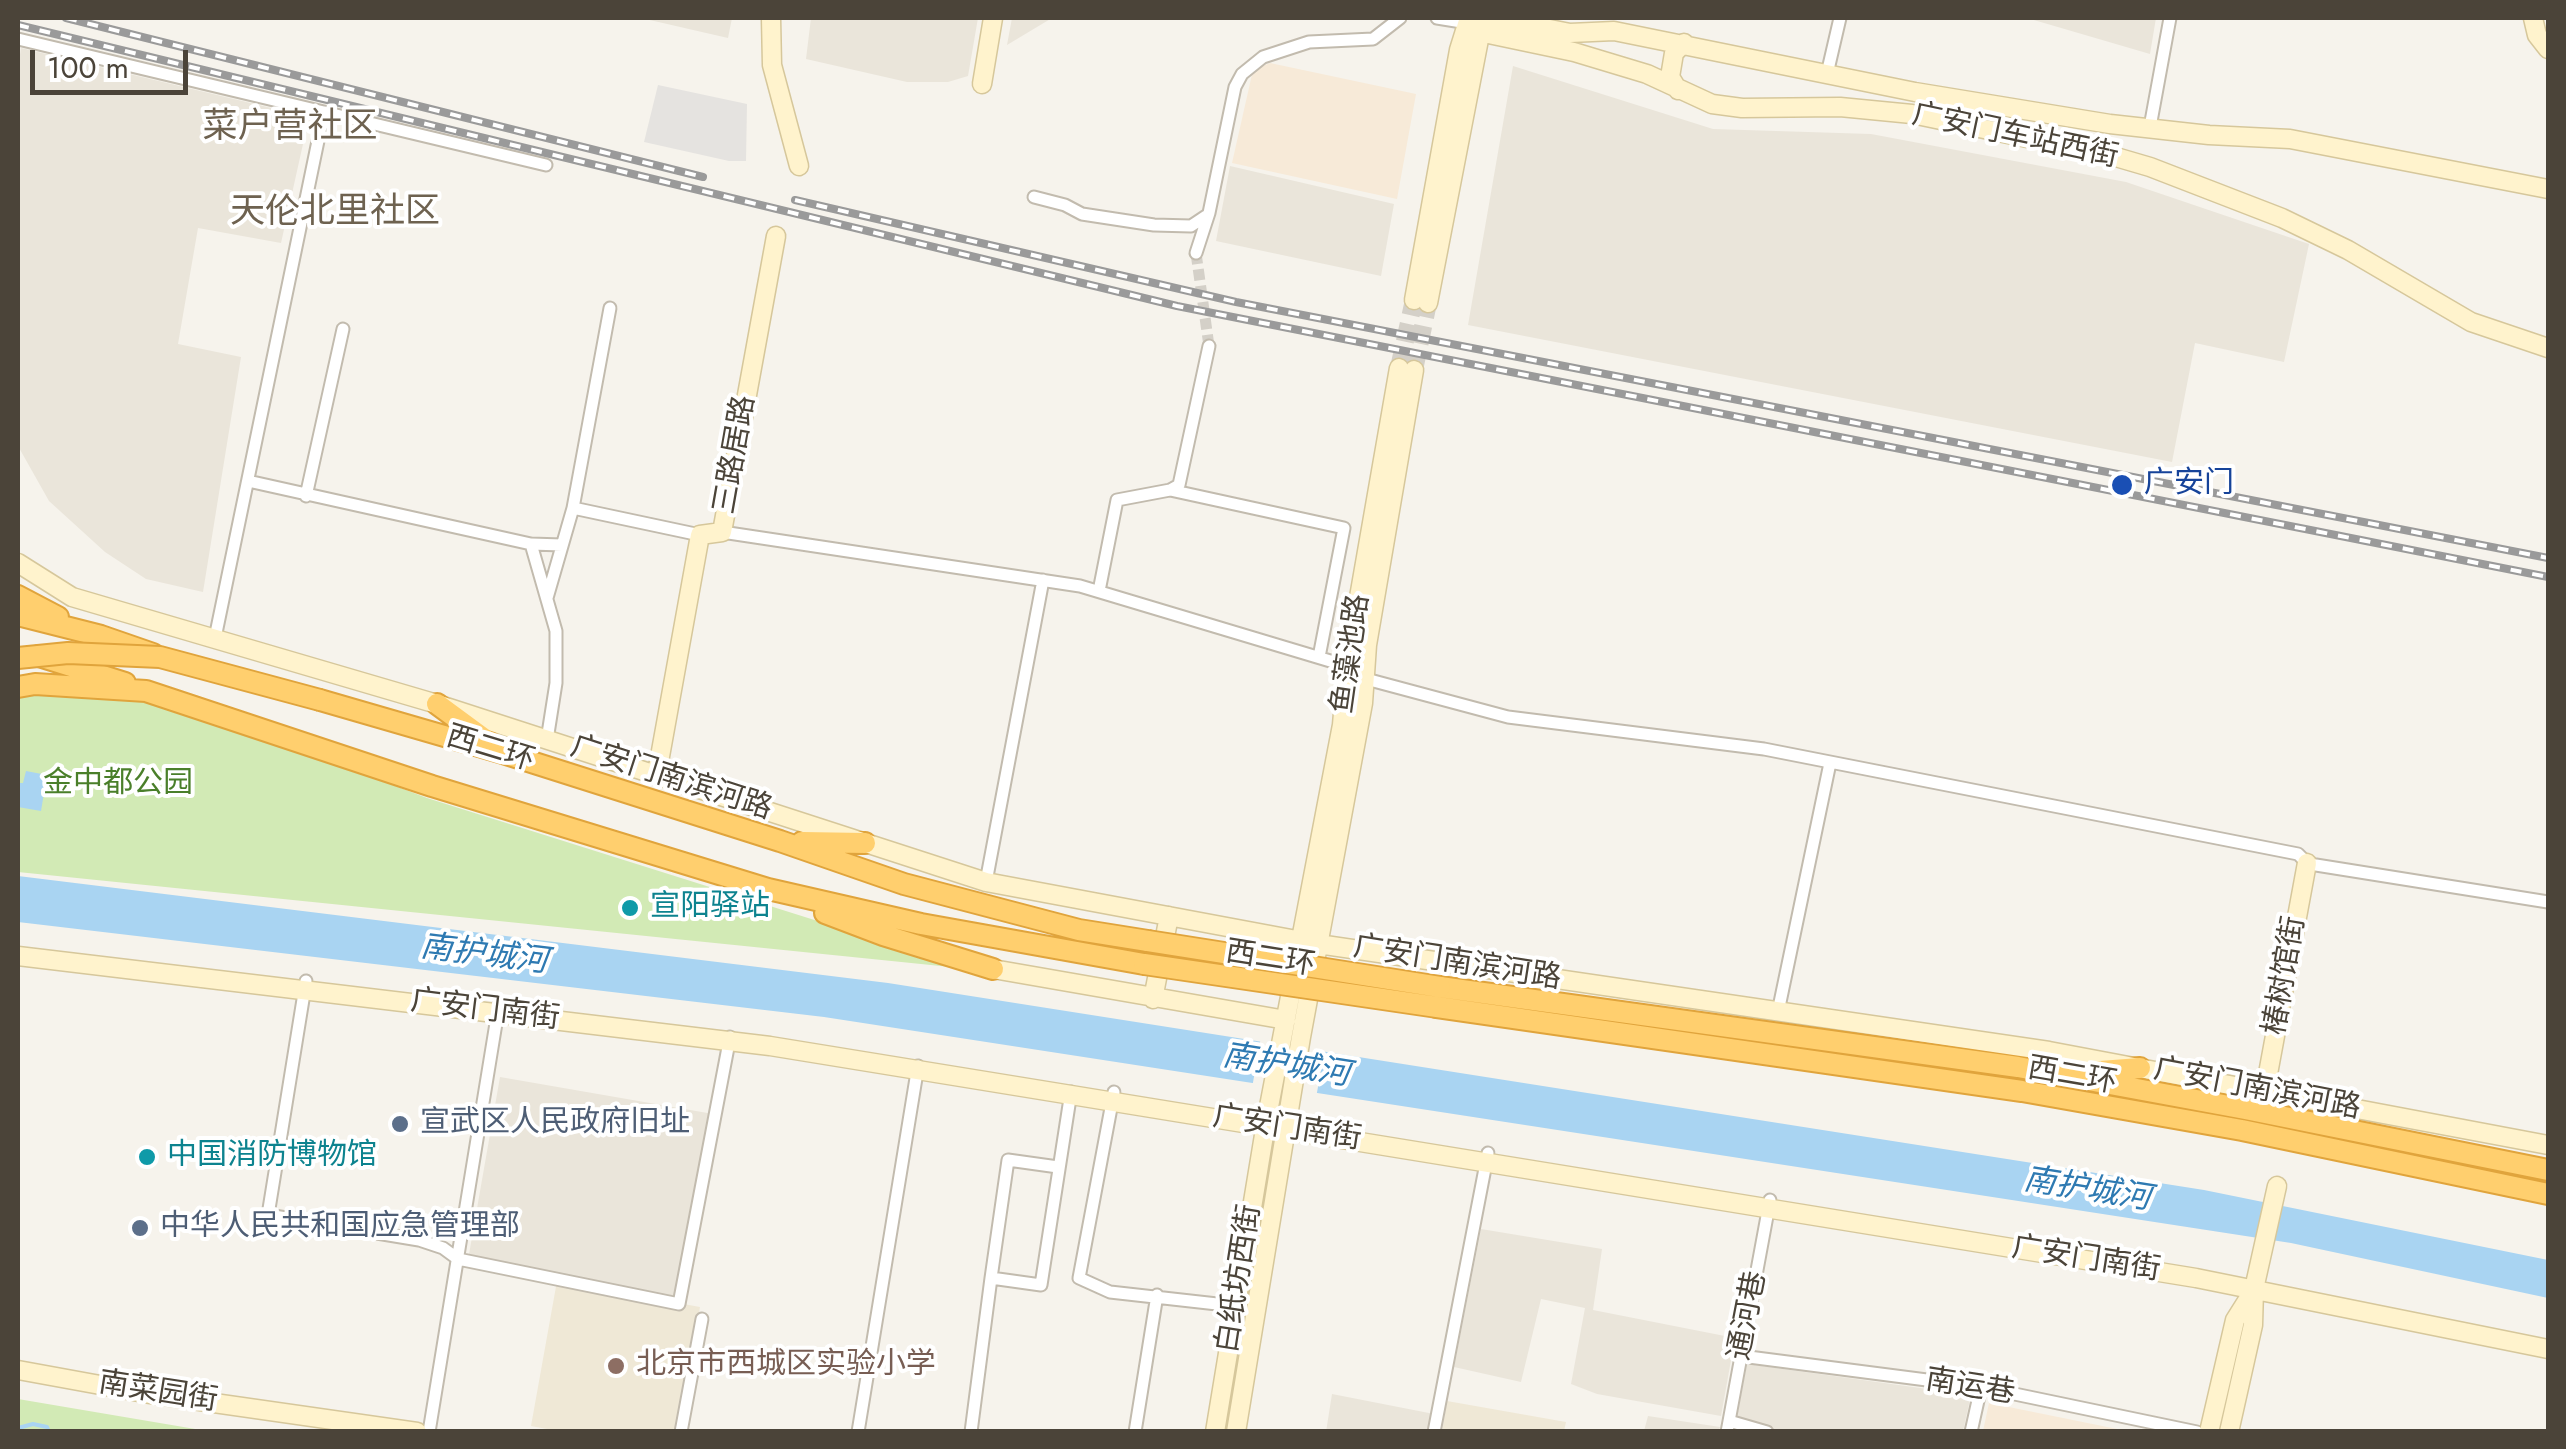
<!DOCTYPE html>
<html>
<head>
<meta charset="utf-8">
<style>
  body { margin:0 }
  #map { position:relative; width:2566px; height:1449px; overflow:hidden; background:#f6f3ec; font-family:Jost,sans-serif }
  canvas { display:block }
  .frame { position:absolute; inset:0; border:20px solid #4b4439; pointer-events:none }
  .scale { position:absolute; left:30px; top:50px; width:158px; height:45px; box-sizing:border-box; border:5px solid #4b4439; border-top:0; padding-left:12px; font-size:30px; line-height:35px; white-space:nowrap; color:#4b4439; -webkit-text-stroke:8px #fff; paint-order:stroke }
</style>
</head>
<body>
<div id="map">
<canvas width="2566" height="1449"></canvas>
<div class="frame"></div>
<div class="scale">100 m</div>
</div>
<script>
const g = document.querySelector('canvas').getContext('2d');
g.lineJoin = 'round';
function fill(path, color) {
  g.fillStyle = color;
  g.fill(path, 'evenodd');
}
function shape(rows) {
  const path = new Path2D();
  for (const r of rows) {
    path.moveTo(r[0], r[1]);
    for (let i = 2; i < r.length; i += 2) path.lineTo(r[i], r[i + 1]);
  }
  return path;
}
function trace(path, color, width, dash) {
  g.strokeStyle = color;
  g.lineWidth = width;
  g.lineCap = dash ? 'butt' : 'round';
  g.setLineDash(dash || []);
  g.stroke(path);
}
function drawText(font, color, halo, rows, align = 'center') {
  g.font = font + ' Jost,"Noto Sans SC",sans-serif';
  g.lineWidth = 8;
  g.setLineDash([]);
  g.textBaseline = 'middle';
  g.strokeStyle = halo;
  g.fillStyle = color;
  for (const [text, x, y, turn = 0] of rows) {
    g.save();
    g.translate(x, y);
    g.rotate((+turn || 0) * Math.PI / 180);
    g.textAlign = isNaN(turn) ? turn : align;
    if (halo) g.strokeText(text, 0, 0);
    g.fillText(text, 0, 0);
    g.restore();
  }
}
const residential = shape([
  [641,18,732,18,728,38],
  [811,18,978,18,968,76,948,82,907,82,806,59],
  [1012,18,1052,18,1007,45],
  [2027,18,2156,18,2150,54],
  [21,48,309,117,281,243,198,228,178,344,241,357,203,592,146,579,105,552,49,501,18,446,18,68],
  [1513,66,1713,129,1871,134,2126,182,2309,244,2284,362,2195,343,2172,462,1468,325],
  [1230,166,1394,204,1381,276,1216,241],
  [500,1077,719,1115,687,1298,468,1260],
  [1481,1229,1602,1249,1593,1310,1735,1338,1721,1416,1597,1394,1571,1384,1585,1308,1541,1299,1521,1382,1454,1367],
  [1747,1364,1971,1395,1963,1431,1734,1432],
  [1332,1394,1434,1414,1431,1431,1326,1432],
  [1648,1416,1720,1427,1719,1431,1644,1431]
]);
const commercial = shape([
  [1270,63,1416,94,1397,199,1232,163,1253,70],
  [1989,1403,2127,1431,1983,1431]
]);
const education = shape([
  [557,1281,700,1307,678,1431,563,1432,531,1426],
  [1447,1401,1566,1422,1564,1431,1442,1431]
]);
const green = shape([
  [18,687,146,691,427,798,970,969,18,872],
  [18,1399,207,1431,18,1431]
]);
const parking = shape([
  [658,85,747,104,746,161,729,161,644,142]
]);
const water = shape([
  [26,771,47,775,41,811,18,807,18,783,23,783],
  [18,876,888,983,2204,1190,2548,1260,2548,1298,2291,1243,2200,1229,824,1017,18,922]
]);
const pier = shape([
  [1261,1037,1325,1048,1316,1098,1252,1088]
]);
const stream = shape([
  [18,1428,33,1424,47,1427,49,1432]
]);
const streetTunnel = shape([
  [1196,253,1209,346]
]);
const secondaryTunnel = shape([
  [1399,368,1414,300],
  [1414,370,1428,303]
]);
const street = shape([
  [1437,18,1468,23],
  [18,39,546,165],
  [1827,74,1840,18],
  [2150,127,2170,18],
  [1034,197,1065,205,1082,214,1154,225,1191,226,1206,216],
  [1196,253,1209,213,1235,87,1242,74,1263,57,1309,42,1373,39,1400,18],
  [248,481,531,544,556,631,556,683,547,740],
  [1170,490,1344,528,1319,657],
  [306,496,343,329],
  [573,508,700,535],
  [722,532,1080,586,1347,666],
  [531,544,562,545],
  [1099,591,1117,500,1170,490,1179,485,1209,346],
  [547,598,573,508,610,308],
  [215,638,324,112],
  [1366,679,1508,717,1764,749,2298,854,2307,863,2316,865,2548,902],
  [986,882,1043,580],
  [306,981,268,1215,419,1240,443,1248,458,1259,679,1304,730,1037],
  [1778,1012,1830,763],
  [1114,1092,1079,1278,1110,1292,1235,1306],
  [991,1278,1008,1160,1058,1167],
  [1741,1356,1981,1387,2197,1432],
  [1729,1421,1767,1432],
  [429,1432,499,1005],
  [681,1432,702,1319],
  [858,1432,918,1066],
  [971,1432,991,1278,1041,1285,1071,1092],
  [1135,1432,1157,1295],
  [1434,1432,1488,1153],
  [1727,1432,1770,1200],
  [1971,1432,1981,1387]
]);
const secondary = shape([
  [771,18,772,65,799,166],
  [1494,18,1570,33,1614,31,1915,92,2110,124,2209,135,2290,139,2548,189],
  [2533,18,2537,35,2548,49],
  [1468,23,1479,32,1574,52,1647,74,1712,104,1742,108,1840,107,1912,114,2109,155,2150,167,2282,218,2348,250,2471,322,2548,348],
  [982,84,993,18],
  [1678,90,1670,77,1674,53,1684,43],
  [1414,300,1459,50,1469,18],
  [1428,303,1482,24],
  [18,563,72,597,437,704,986,882,1318,944,2049,1051,2548,1145],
  [657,773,700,535,722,532,776,236],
  [18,956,770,1046,2196,1278,2548,1349],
  [993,969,1286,1020],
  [1153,999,1169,916],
  [2265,1090,2307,863],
  [18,1370,144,1393,417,1432],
  [1215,1432,1267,1117,1342,725,1347,666,1399,368],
  [1236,1432,1301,1037,1363,703,1367,645,1414,370],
  [2209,1432,2235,1320,2252,1293],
  [2229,1432,2253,1325,2254,1289,2277,1186]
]);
const highway = shape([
  [18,596,58,617],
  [18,615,101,636,153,654],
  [39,656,125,683],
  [18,687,35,684,146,691,432,786,768,889,921,924,1144,964],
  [320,700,503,753,780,841,904,884,1079,930,1148,941],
  [437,704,490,743],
  [802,842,865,843],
  [825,913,883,935,993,969],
  [1440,987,2018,1067,2245,1109,2548,1170],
  [1437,1007,2022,1091,2242,1130,2548,1194],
  [2087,1072,2140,1068]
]);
const rail = shape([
  [66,18,703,177],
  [18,25,1177,306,2548,577],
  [795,200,1236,302,2548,558]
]);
const highwayBridge = shape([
  [18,658,68,653,160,657,320,700],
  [1148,941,1440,987],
  [1144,964,1437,1007]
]);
const markers = [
  [2122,485,12,"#1a4fb4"],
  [630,908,10,"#0f9aa8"],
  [400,1124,10,"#5c6f8a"],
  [147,1157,10,"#0f9aa8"],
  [140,1228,10,"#5c6f8a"],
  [616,1366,10,"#8d6e63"]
];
const streetNames = [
  ["广安门车站西街",2015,137,12],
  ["三路居路",736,455,-80],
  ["鱼藻池路",1352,654,-82],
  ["西二环",490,750,17],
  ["广安门南滨河路",671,779,18],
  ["西二环",1270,960,9],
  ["广安门南滨河路",1457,964,9],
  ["椿树馆街",2286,976,-80],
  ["广安门南街",485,1011,7],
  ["西二环",2072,1077,10],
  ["广安门南滨河路",2257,1090,11],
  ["广安门南街",1287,1129,9],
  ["广安门南街",2086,1260,9],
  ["白纸坊西街",1240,1279,-81],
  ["通河巷",1749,1316,-79],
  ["南运巷",1970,1388,9],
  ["南菜园街",158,1393,9]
];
const transitNames = [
  ["广安门",2144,485]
];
const parkNames = [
  ["金中都公园",118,785]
];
const cultureNames = [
  ["宣阳驿站",650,908],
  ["中国消防博物馆",167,1157]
];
const serviceNames = [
  ["宣武区人民政府旧址",420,1124],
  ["中华人民共和国应急管理部",160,1228]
];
const educationNames = [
  ["北京市西城区实验小学",636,1366]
];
const waterNames = [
  ["南护城河",484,956,7],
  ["南护城河",1286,1067,9],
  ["南护城河",2087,1191,9]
];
const quarterNames = [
  ["菜户营社区",290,129],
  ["天伦北里社区",335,214]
];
fill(residential, '#eae5da');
fill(commercial, '#f7ead8');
fill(education, '#efe8d6');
fill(green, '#d2eab5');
fill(parking, '#e5e3e0');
fill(water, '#a9d4f2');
fill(pier, '#f6f3ec');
trace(stream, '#a9d4f2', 4);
trace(streetTunnel, '#d4d0c8', 11, [11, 5.5]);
trace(secondaryTunnel, '#d4d0c8', 18, [18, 9]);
trace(street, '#c2bbae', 15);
trace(secondary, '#d6c79b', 21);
trace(highway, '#e0a43c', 24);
trace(street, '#fff', 11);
trace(secondary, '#fff3cd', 18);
trace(highway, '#ffcf6e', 20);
trace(rail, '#9a9a9a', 8);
trace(rail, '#fff', 4, [11]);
trace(highwayBridge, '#e0a43c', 24, []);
trace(highwayBridge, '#ffcf6e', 20);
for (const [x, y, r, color] of markers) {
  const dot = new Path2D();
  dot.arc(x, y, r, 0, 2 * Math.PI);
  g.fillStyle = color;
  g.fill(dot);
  trace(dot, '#fff', 4);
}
drawText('30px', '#4b4439', '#fff', streetNames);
drawText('30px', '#164399', '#fff', transitNames, 'left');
drawText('30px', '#4a7f2a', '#fff', parkNames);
drawText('30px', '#0d838f', '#fff', cultureNames, 'left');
drawText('30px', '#4e5e75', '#fff', serviceNames, 'left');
drawText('30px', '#785e54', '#fff', educationNames, 'left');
drawText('italic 32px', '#2e7ab2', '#fff', waterNames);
drawText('35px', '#6e6250', '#fff', quarterNames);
</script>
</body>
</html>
